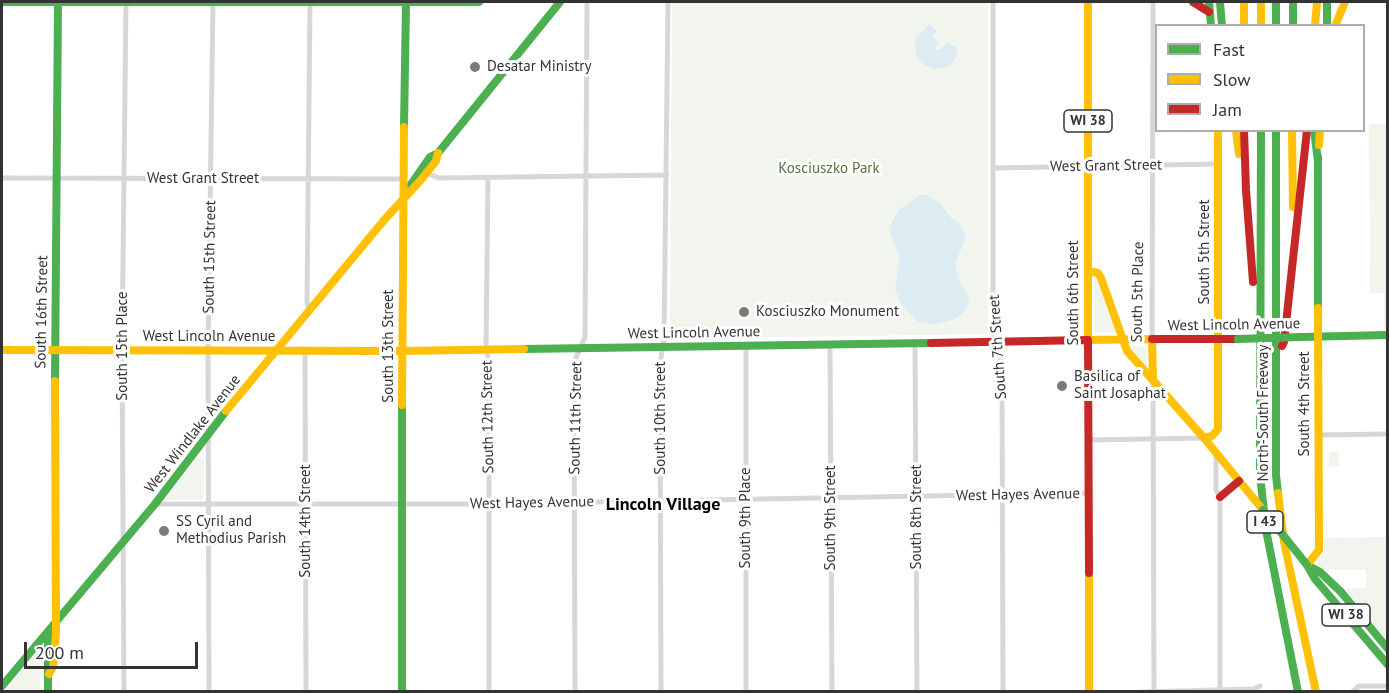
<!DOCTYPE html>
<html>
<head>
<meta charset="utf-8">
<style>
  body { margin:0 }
  #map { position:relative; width:1389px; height:693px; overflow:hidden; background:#fff; font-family:"PT Sans",sans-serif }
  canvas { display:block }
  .frame { position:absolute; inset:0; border:3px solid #333; pointer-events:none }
  .legend { position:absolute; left:1155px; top:24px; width:210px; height:108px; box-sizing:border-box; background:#fff; border:2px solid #adadad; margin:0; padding:8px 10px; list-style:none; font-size:18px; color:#333 }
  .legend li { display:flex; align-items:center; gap:12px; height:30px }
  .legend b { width:30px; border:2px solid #adadad }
  .scale { position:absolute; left:24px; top:642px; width:174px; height:27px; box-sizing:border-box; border:3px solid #333; border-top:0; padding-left:8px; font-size:18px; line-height:21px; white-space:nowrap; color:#333; -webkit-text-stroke:4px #fff; paint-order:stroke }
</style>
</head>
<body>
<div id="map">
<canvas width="1389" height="693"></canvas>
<div class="frame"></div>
<ul class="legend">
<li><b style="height:8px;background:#4caf50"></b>Fast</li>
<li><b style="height:8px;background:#ffc107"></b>Slow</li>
<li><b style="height:8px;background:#c62828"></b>Jam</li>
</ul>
<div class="scale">200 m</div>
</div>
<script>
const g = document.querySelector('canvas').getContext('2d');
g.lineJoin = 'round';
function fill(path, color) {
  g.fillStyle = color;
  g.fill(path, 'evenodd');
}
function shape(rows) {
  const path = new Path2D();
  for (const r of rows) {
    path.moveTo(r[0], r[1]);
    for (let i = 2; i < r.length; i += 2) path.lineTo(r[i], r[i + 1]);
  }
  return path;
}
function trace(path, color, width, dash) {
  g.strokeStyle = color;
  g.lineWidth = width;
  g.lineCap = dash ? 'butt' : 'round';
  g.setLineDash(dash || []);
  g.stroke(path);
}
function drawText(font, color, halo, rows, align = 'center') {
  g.font = font + ' "PT Sans",sans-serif';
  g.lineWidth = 6;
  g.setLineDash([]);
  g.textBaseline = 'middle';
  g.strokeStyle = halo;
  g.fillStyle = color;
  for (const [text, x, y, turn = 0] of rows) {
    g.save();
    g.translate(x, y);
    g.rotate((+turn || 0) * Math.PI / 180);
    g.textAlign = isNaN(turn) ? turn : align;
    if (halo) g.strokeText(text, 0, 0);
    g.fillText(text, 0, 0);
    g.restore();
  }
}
const green = shape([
  [677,2,679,3,990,2,988,3,988,330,986,334,670,339,672,9,671,7,672,3],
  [1369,124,1387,124,1387,328,1384,328,1384,293,1370,293],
  [1094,277,1096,276,1117,333,1094,332],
  [1130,346,1146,347,1147,350,1147,368,1129,349],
  [1329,452,1339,452,1339,466,1329,467],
  [201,456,204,462,203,499,167,500,167,495,194,461],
  [1387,537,1387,642,1343,589,1366,588,1366,570,1322,570,1317,563,1323,554,1324,538],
  [36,657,40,661,40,691,4,691,32,658]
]);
const water = shape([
  [929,24,937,31,933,36,938,42,935,49,940,50,948,43,957,47,957,56,948,67,935,69,923,64,917,56,915,45,916,39],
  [920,195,926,195,940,203,952,219,958,222,966,236,955,265,958,279,969,297,968,304,962,314,952,320,936,324,919,322,910,314,902,305,895,289,899,265,899,255,890,232,892,221,899,210]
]);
const street = shape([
  [993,2,993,332,1000,349,1002,384,1003,692],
  [994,168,1218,164],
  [426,173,439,178,667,175],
  [2,178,404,179],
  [488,178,486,350,489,360,489,692],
  [309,311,307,302,310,2],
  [1152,339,1153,2],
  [915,343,917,692],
  [830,344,832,692],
  [746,345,746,692],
  [305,351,306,692],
  [1153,381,1154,692],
  [1319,435,1388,434],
  [1089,440,1204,438],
  [1216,454,1216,490,1220,497,1220,692],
  [155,504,489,504,1089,493],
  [124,692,122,350,126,2],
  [209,692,208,351,213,2],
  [575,692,574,392,575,360,585,337,587,2],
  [661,692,660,389,661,357,664,340,668,2],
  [1141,692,1254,689,1260,686],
  [1352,692,1359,686,1388,686]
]);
const fast = shape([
  [2,2,479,2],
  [1209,2,1211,26],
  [1220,2,1222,26],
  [1276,2,1276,26],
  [1293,2,1293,26],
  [1327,2,1327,26],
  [404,127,406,2],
  [1261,130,1260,475,1266,530,1298,692],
  [1276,130,1276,475,1278,493],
  [1314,130,1318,161],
  [1318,157,1318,308],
  [405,193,430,157,438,153,560,2],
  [1301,337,1388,335],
  [524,349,931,343],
  [55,381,58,2],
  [402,405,402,692],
  [1307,565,1315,579,1388,665],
  [1307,565,1320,572,1341,592,1388,649],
  [2,686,155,504,226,411],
  [48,692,48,643,51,633]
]);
const slow = shape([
  [1088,2,1088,340,1152,339,1153,379],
  [1244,2,1244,26],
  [1261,2,1261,26],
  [1315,26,1317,2],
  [1335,26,1345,2],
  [1236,130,1239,154],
  [1292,130,1293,207],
  [1319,145,1320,130],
  [1088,271,1098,273,1101,278,1127,351,1204,438,1263,510],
  [2,350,402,351,524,349],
  [402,405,404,127],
  [226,411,385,219,420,181,436,161,438,153],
  [1204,438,1212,436,1218,429,1218,130],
  [1278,493,1284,542,1316,692],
  [1307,565,1319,550,1318,308],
  [1089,573,1089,692],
  [49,674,53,667,56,633,55,381]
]);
const jam = shape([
  [1193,2,1209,12],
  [1244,130,1246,190,1253,282],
  [1152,339,1238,339],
  [931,343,1088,340,1089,573],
  [1282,346,1284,342,1307,130],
  [1220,497,1239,481]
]);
const fastBridge = shape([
  [1238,339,1301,337],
  [1263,510,1307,565]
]);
const markers = [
  [475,67,6,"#7a7a7a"],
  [744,312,6,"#7a7a7a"],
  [1062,386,6,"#7a7a7a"],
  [164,531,6,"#7a7a7a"]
];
const shields = [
  [1088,121,48],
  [1265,522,36],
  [1346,615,48]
];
const shieldNames = [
  ["WI 38",1088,121],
  ["I 43",1265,522],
  ["WI 38",1346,615]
];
const poiNames = [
  ["Desatar Ministry",487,67],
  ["Kosciuszko Monument",756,312],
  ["Basilica of",1074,377],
  ["Saint Josaphat",1074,394],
  ["SS Cyril and",176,522],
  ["Methodius Parish",176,539]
];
const streetNames = [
  ["West Grant Street",1106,166,-1],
  ["West Grant Street",203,179],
  ["South 5th Street",1205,252,-90],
  ["South 15th Street",210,257,-89],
  ["South 5th Place",1138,292,-89],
  ["South 6th Street",1074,293,-90],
  ["South 16th Street",42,312,-89],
  ["West Lincoln Avenue",1234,325,-1],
  ["West Lincoln Avenue",694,333,-1],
  ["West Lincoln Avenue",209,337],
  ["South 15th Place",123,346,-90],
  ["South 13th Street",389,346,-90],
  ["South 7th Street",998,347,-94],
  ["South 4th Street",1305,404,-90],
  ["North-South Freeway",1264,413,-90],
  ["South 12th Street",488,417,-91],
  ["South 11th Street",576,418,-89],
  ["South 10th Street",661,418,-90],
  ["West Windlake Avenue",193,434,-52],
  ["West Hayes Avenue",1018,495,-1],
  ["West Hayes Avenue",532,503,-1],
  ["South 8th Street",917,517,-90],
  ["South 9th Place",746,518,-90],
  ["South 9th Street",831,518,-90],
  ["South 14th Street",306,521,-90]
];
const parkNames = [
  ["Kosciuszko Park",829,169]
];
const quarterNames = [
  ["Lincoln Village",663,505]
];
fill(green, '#f1f5ed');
fill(water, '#ddebf3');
trace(street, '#d7d7d7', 5);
trace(fast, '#4caf50', 8);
trace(slow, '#ffc107', 8);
trace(jam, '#c62828', 8);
trace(fastBridge, '#4caf50', 8);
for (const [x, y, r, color] of markers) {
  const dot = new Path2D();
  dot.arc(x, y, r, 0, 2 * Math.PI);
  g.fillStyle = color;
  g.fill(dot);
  trace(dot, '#fff', 2);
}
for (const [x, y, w] of shields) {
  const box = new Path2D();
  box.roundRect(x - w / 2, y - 11, w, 22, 4.5);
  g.fillStyle = '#fff';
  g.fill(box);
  trace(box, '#333', 1.5);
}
drawText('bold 14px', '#333', null, shieldNames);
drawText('15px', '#333', '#fff', poiNames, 'left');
drawText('15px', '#333', '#fff', streetNames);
drawText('15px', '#56703f', '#fff', parkNames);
drawText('bold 18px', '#000', '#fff', quarterNames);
</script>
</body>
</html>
